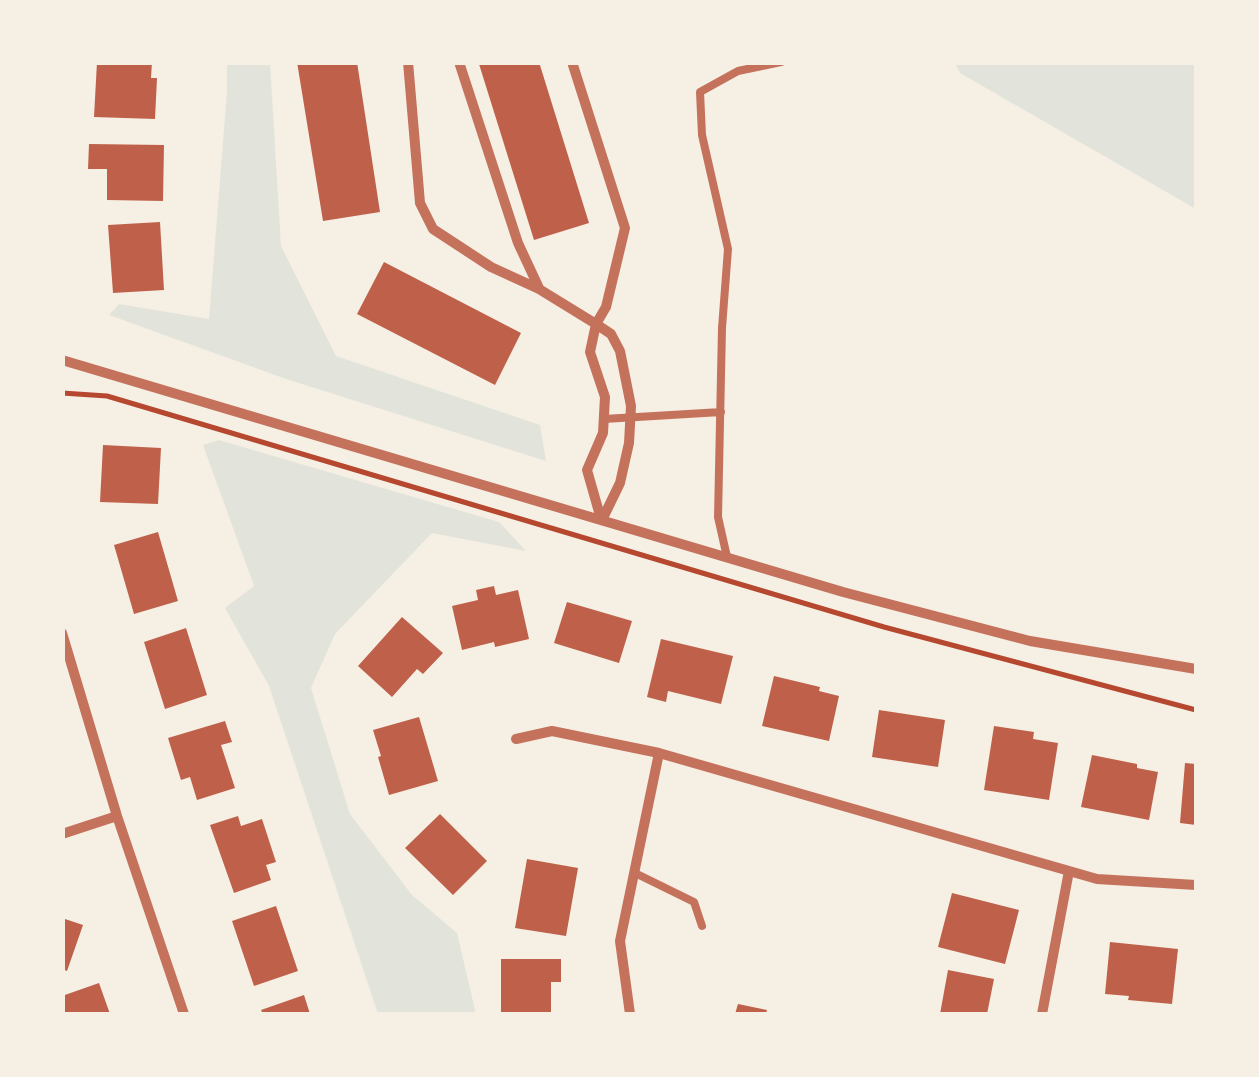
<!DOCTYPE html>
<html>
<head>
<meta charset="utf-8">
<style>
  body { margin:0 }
  #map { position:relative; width:1259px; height:1077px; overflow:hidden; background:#f6efe4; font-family:Figtree,sans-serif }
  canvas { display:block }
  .frame { position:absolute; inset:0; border:65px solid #f6efe4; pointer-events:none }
</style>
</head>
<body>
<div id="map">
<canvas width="1259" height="1077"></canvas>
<div class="frame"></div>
</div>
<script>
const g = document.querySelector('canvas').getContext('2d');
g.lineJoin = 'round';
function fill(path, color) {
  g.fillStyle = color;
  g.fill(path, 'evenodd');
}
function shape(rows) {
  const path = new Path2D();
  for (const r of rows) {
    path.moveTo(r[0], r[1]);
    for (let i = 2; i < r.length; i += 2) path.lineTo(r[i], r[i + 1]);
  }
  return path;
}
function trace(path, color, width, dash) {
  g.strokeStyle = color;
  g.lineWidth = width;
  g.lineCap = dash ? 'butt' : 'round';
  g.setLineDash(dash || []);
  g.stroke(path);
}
const green = shape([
  [227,63,270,63,281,246,336,356,540,425,546,461,286,379,109,315,119,304,209,319,227,91],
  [955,63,1196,63,1196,209,960,73],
  [219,440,499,522,526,551,432,533,335,634,311,688,350,814,412,895,457,933,476,1014,378,1014,269,686,225,608,254,586,203,445]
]);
const building = shape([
  [97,62,152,62,151,78,157,78,155,119,94,117],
  [297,62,357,62,380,212,323,221],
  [483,62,539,62,589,223,534,240,479,64],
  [89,144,164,145,163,201,107,200,107,169,88,169],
  [160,222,164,290,113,293,108,225],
  [384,262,521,333,495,385,357,314],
  [103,445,161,448,158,504,100,502],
  [158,532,178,601,134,614,114,545],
  [494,586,496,595,518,590,529,639,495,647,494,642,462,650,452,606,478,600,476,590],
  [567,602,632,621,619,663,554,643],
  [402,617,443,653,423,674,417,669,392,697,358,666],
  [186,628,207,695,165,709,144,642],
  [661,639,733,656,721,704,668,691,666,702,647,697],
  [774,676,820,687,819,691,839,696,829,741,762,726],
  [879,710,945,720,938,767,872,757],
  [419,717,438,781,389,795,378,757,381,756,373,730],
  [225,721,232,742,221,745,235,788,197,800,190,777,181,780,168,738],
  [994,726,1034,732,1033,739,1058,743,1049,800,984,790],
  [1092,755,1137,764,1137,768,1158,772,1149,820,1081,807],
  [1185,763,1196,764,1196,825,1180,823],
  [440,814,487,861,453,895,405,848],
  [238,816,241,826,262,819,276,862,266,865,271,880,234,893,210,825],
  [527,859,578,868,566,936,515,928],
  [952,893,1019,910,1005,964,938,947],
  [276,906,298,971,254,986,232,921],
  [62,918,83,925,67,971,62,969],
  [1110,942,1178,949,1172,1004,1128,1000,1129,996,1105,994],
  [501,959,561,959,561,982,551,982,551,1014,501,1014],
  [948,970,994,979,987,1014,940,1014],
  [99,983,110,1014,63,1014,62,996],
  [304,995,310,1014,263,1014,261,1010],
  [738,1004,767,1010,766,1014,735,1014]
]);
const path = shape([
  [62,393,107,396,884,627,1196,710]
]);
const service = shape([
  [604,419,721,412],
  [727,557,718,517,722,328,728,249,702,135,700,92,738,71,781,62],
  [635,873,694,902,702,926]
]);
const minor = shape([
  [408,62,420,203,433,229,491,267,539,289,596,324,611,334,620,351,631,406,629,443,620,483,602,520],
  [459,62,518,243,539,288],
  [572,62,625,228,606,307,596,324,590,352,605,397,603,433,587,470,601,519],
  [62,360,843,592,1030,641,1196,669],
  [62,633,117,816,184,1014],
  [516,739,552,731,659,753,1097,879,1196,885],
  [62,834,117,816],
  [630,1014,620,941,659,753],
  [1042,1014,1069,871]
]);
fill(green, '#e2e4dc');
fill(building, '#bf614a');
trace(path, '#b5482f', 5);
trace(service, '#c5725c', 8);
trace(minor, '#c5725c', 10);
</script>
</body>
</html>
